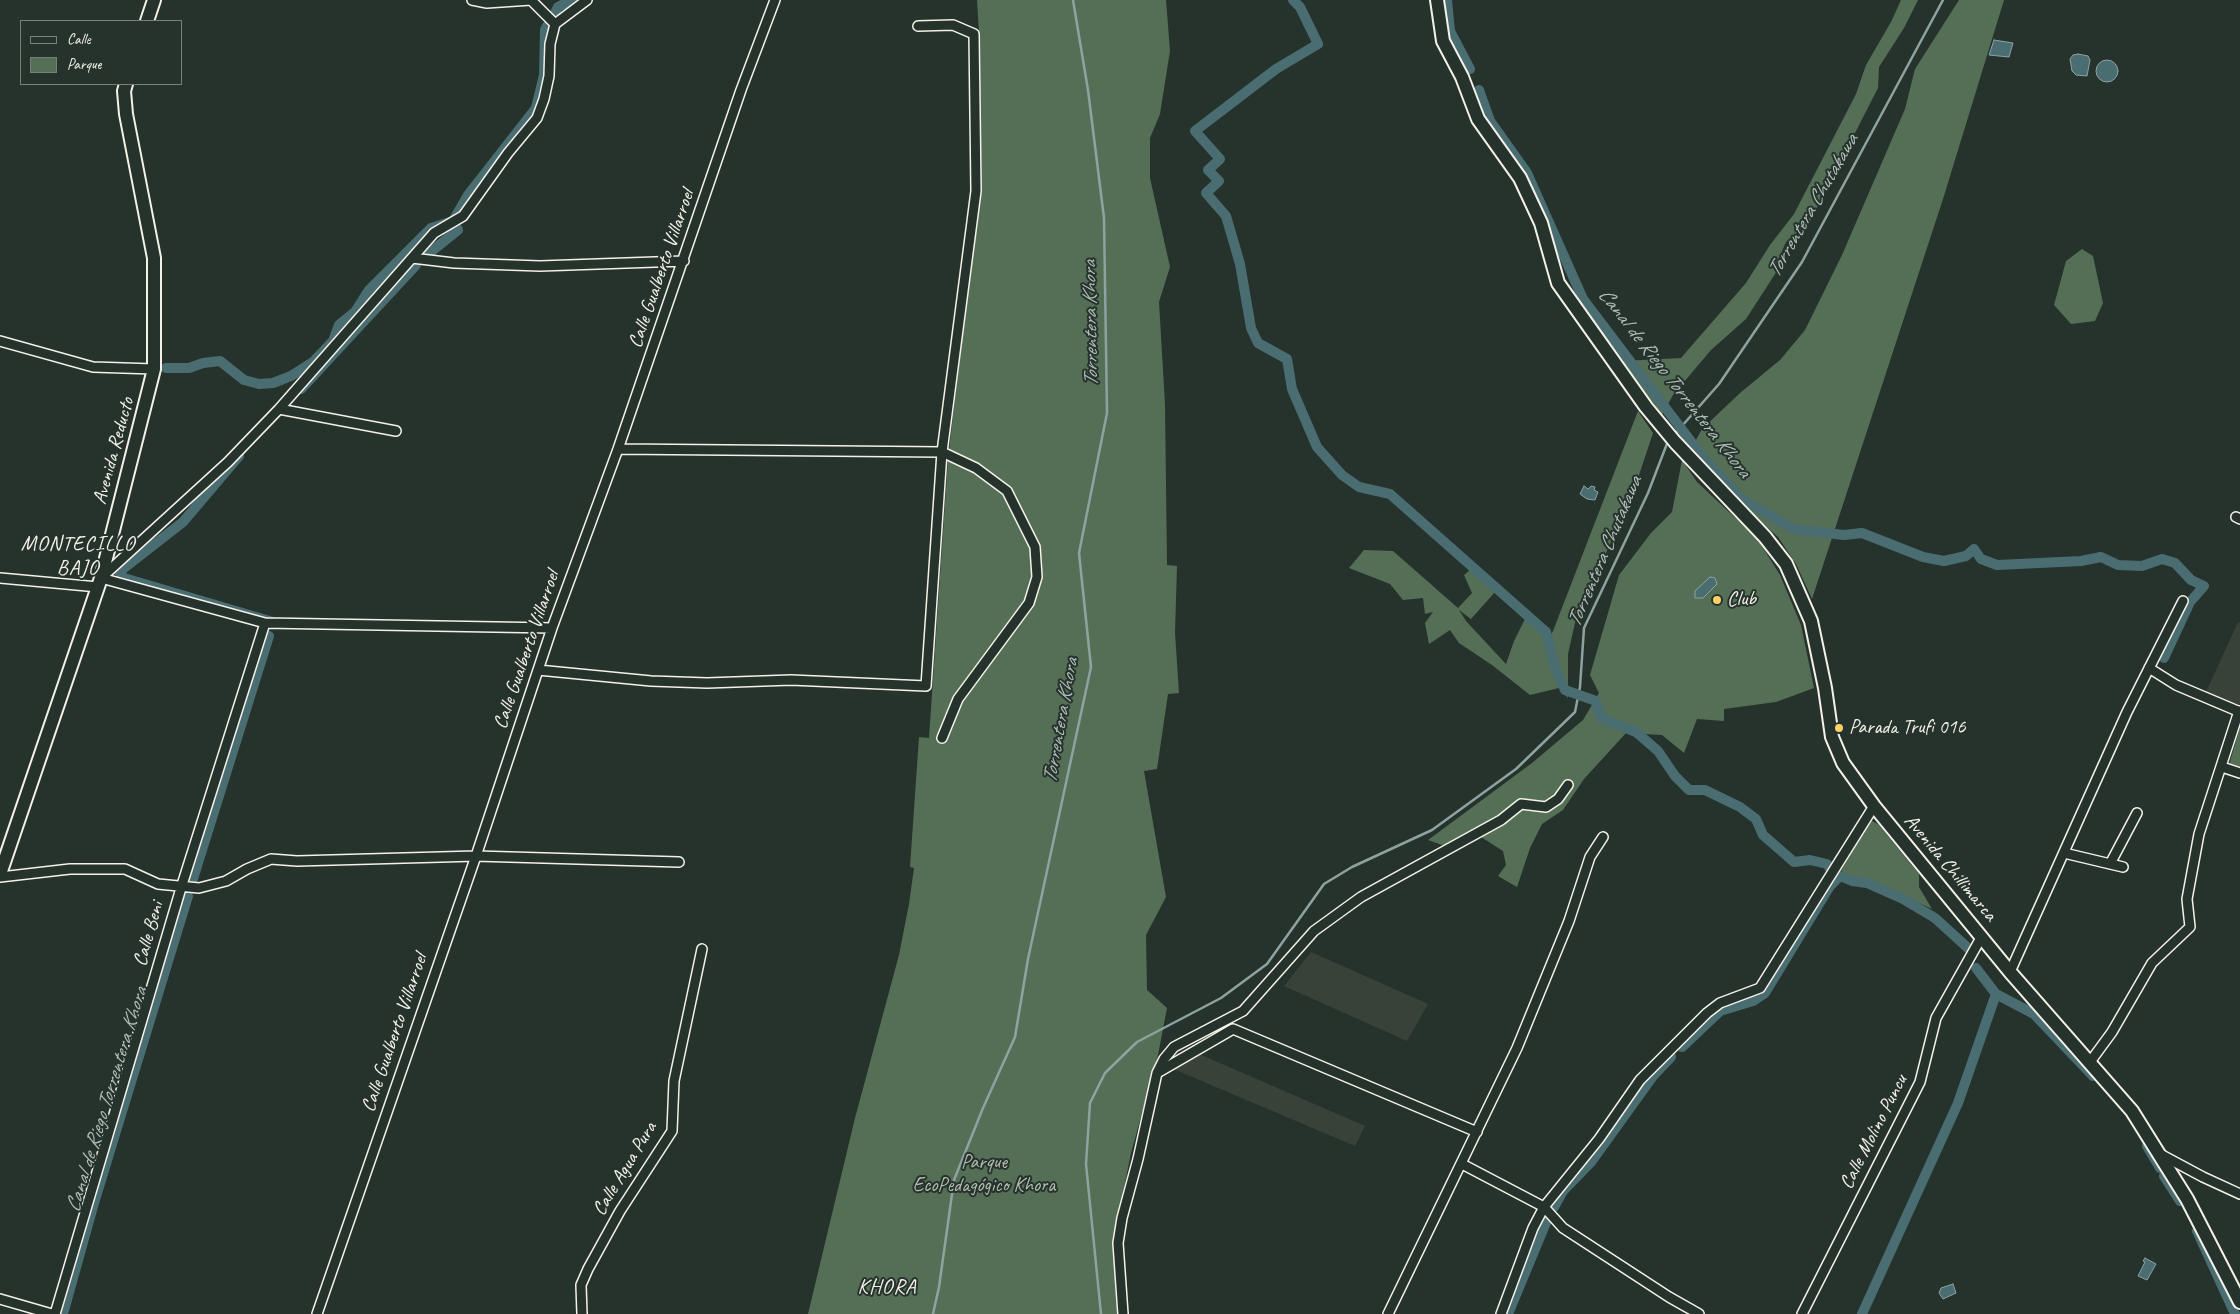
<!DOCTYPE html>
<html>
<head>
<meta charset="utf-8">
<style>
  body { margin:0 }
  #map { position:relative; width:2240px; height:1314px; overflow:hidden; background:#26332d; font-family:Caveat,sans-serif }
  canvas { display:block }
  .legend { position:absolute; left:20px; top:20px; width:162px; height:65px; box-sizing:border-box; background:#26332d; border:1px solid #787f78; margin:0; padding:6px 9px; list-style:none; font-size:15px; color:#f4f1e8 }
  .legend li { display:flex; align-items:center; gap:10px; height:25px }
  .legend b { width:25px; border:1px solid #787f78 }
</style>
</head>
<body>
<div id="map">
<canvas width="2240" height="1314"></canvas>
<ul class="legend">
<li><b style="height:6px;background:#26332d"></b>Calle</li>
<li><b style="height:14px;background:#546f56"></b>Parque</li>
</ul>
</div>
<script>
const g = document.querySelector('canvas').getContext('2d');
g.lineJoin = 'round';
function fill(path, color) {
  g.fillStyle = color;
  g.fill(path, 'evenodd');
}
function shape(rows) {
  const path = new Path2D();
  for (const r of rows) {
    if (r.length === 3) {
      path.moveTo(r[0] + r[2], r[1]);
      path.arc(r[0], r[1], r[2], 0, 2 * Math.PI);
      continue;
    }
    path.moveTo(r[0], r[1]);
    for (let i = 2; i < r.length; i += 2) path.lineTo(r[i], r[i + 1]);
  }
  return path;
}
function trace(path, color, width, dash) {
  g.strokeStyle = color;
  g.lineWidth = width;
  g.lineCap = dash ? 'butt' : 'round';
  g.setLineDash(dash || []);
  g.stroke(path);
}
function drawText(font, color, halo, rows, align = 'center') {
  g.font = font + ' Caveat,sans-serif';
  g.lineWidth = 4;
  g.setLineDash([]);
  g.textBaseline = 'middle';
  g.strokeStyle = halo;
  g.fillStyle = color;
  for (const [text, x, y, turn = 0] of rows) {
    g.save();
    g.translate(x, y);
    g.rotate((+turn || 0) * Math.PI / 180);
    g.textAlign = isNaN(turn) ? turn : align;
    if (halo) g.strokeText(text, 0, 0);
    g.fillText(text, 0, 0);
    g.restore();
  }
}
const built = shape([
  [2238,622,2240,623,2240,705,2206,692],
  [1311,952,1428,1004,1407,1041,1284,986],
  [1199,1054,1365,1126,1355,1146,1171,1068]
]);
const green = shape([
  [977,0,1166,0,1170,51,1160,114,1150,138,1150,178,1170,267,1159,302,1165,404,1167,565,1177,566,1175,633,1179,693,1168,694,1157,769,1144,771,1166,897,1146,935,1147,990,1167,1008,1158,1055,1131,1153,1114,1237,1118,1314,808,1314,855,1118,899,955,909,904,914,868,910,867,919,737,929,738,948,459,979,191,979,33],
  [1901,0,1918,0,1904,28,1879,67,1878,88,1809,223,1786,242,1776,265,1777,271,1746,319,1711,350,1673,395,1662,415,1623,361,1681,358,1746,283,1770,245,1794,214,1856,94,1866,65,1891,22],
  [1959,0,2004,0,1943,199,1812,599,1796,564,1778,537,1737,501,1691,449,1702,429,1740,393,1780,360,1805,330,1842,255,1905,109,1915,69],
  [2082,249,2093,256,2103,303,2095,321,2071,324,2054,305,2066,261],
  [1638,411,1653,433,1634,490,1575,623,1568,654,1568,698,1559,688,1530,695,1492,665,1459,643,1450,630,1429,644,1425,623,1433,612,1425,614,1423,598,1403,600,1390,584,1349,568,1364,550,1393,551,1458,608,1472,593,1464,575,1470,570,1495,592,1471,619,1459,610,1466,621,1506,664,1514,641,1525,619,1544,636,1546,644,1553,631],
  [1682,460,1697,482,1757,538,1780,575,1801,625,1814,688,1776,702,1724,709,1724,721,1697,719,1684,753,1662,735,1626,733,1584,779,1563,810,1542,824,1530,848,1517,887,1498,876,1506,865,1503,851,1470,830,1445,846,1428,840,1532,763,1583,720,1599,693,1590,675,1619,575,1651,533,1672,512],
  [2240,727,2240,769,2229,765],
  [1872,821,1878,824,1919,874,1919,887,1932,909,1869,880,1851,877,1841,871,1867,826]
]);
const water = shape([
  [1994,40,2013,43,2009,57,1989,55,1994,40],
  [2078,54,2088,56,2090,60,2087,76,2076,75,2072,71,2070,59,2073,55,2078,54],
  [2107,71,11],
  [1584,486,1588,489,1591,486,1595,487,1594,490,1598,492,1595,500,1587,499,1580,494,1584,486],
  [1710,577,1715,578,1717,584,1703,598,1695,598,1695,591,1710,577],
  [2145,1258,2156,1264,2147,1280,2138,1276,2145,1262,2143,1261,2145,1258],
  [1953,1284,1956,1293,1943,1299,1939,1293,1941,1288,1953,1284]
]);
const stream = shape([
  [1674,435,1719,384,1802,262,1943,0],
  [933,1314,939,1287,954,1180,983,1108,1015,1037,1028,959,1091,667,1079,553,1107,413,1104,218,1088,90,1073,0],
  [1101,1314,1086,1164,1090,1103,1105,1073,1137,1042,1221,998,1267,964,1324,884,1352,867,1432,830,1516,769,1575,712,1580,687,1584,628,1648,493,1668,441]
]);
const canal = shape([
  [1293,0,1300,7,1318,44,1276,69,1195,131,1220,159,1208,170,1219,181,1206,193,1226,216,1240,264,1251,328,1258,343,1287,359,1292,389,1317,447,1342,475,1359,487,1390,494,1546,632,1556,670,1565,690,1596,701,1601,718,1636,732,1658,751,1675,776,1689,790,1705,790,1740,807,1756,819,1763,835,1794,862,1810,860,1827,864,1831,870],
  [1447,0,1450,31,1470,69],
  [555,13,558,7,572,0],
  [1479,90,1490,121,1527,173,1583,299,1702,456,1740,498,1794,529,1844,535,1862,533,1923,557,1944,561,1966,556,1974,549,1981,559,1997,565,2081,561,2101,557,2118,565,2142,566,2162,559,2175,563,2191,580,2204,586,2190,602,2164,658],
  [423,258,458,230,457,228],
  [166,368,189,368,203,363,220,361,244,380,259,384,273,383,291,376,313,362,333,341,339,325,355,312,369,290,431,228,453,221,468,195,536,108,544,75,545,30,547,26],
  [301,389,416,265],
  [239,456,183,522,124,568,120,573,124,578,273,622],
  [192,882,269,636],
  [1976,968,1996,994,2034,1014,2093,1076],
  [1682,1047,1720,1011,1753,1001,1765,993,1830,886,1840,876,1852,881,1867,883,1903,899,1935,918,1969,949],
  [2147,1146,2160,1168],
  [2164,1176,2180,1201],
  [1554,1207,1563,1191,1591,1162,1653,1076,1671,1057],
  [2197,1231,2235,1314],
  [63,1314,94,1203,188,896],
  [1508,1314,1547,1220],
  [1862,1314,1958,1103,1996,994]
]);
const street = shape([
  [472,0,487,3,531,0],
  [531,0,555,24],
  [412,258,454,263,540,266,684,261],
  [0,341,93,367,154,369],
  [279,409,396,431],
  [618,449,942,452,976,468,1007,491,1035,547,1037,577,1029,603,958,699,942,738],
  [2236,517,2240,519],
  [0,578,98,587],
  [101,578,228,462,279,409,434,233,463,216,508,153,537,118,544,99,549,76,550,44,555,24,587,0],
  [101,578,265,623,552,628],
  [2149,668,2176,685,2240,712],
  [538,670,651,681,707,683,791,680,926,686,942,452,976,191,974,34,953,25,918,26],
  [2222,767,2240,773],
  [2064,853,2123,867],
  [2110,864,2137,813],
  [0,877,70,869,125,869,158,884,199,888,226,881,247,869,271,859,297,861,476,856,679,862],
  [2010,972,2127,712,2183,601],
  [2090,1062,2112,1032,2152,963,2190,927,2187,899,2199,834,2239,711],
  [1157,1073,1233,1029,1477,1132],
  [2160,1154,2203,1177,2240,1194],
  [1462,1164,1544,1207,1563,1228,1669,1297,1699,1314],
  [0,1299,52,1314],
  [55,1314,181,888,265,623],
  [317,1314,476,856,552,628,618,449,741,90,775,0],
  [582,1314,581,1285,588,1269,620,1211,672,1131,674,1081,702,949],
  [1123,1314,1118,1243,1122,1218,1138,1159,1157,1073,1164,1059,1174,1047,1243,1011,1314,931,1361,897,1501,820,1521,804,1546,807,1558,799,1568,785],
  [1388,1314,1517,1048,1569,921,1590,857,1603,837],
  [1501,1314,1533,1228,1544,1207,1599,1139,1640,1080,1707,1013,1720,1003,1760,988,1874,806],
  [1802,1314,1920,1082,1936,1018,1982,936]
]);
const secondary = shape([
  [1437,0,1443,41,1462,77,1478,119,1520,178,1541,223,1558,283,1646,407,1675,442,1765,537,1786,564,1811,621,1825,688,1832,737,1843,763,1874,806,2010,972,2132,1111,2187,1199,2240,1302],
  [147,21,154,0],
  [0,874,101,578,154,369,154,258,126,114,124,91,126,84]
]);
const markers = [
  [1717,600,5,"#ffd166"],
  [1839,728,5,"#ffd166"]
];
const streetNames = [
  ["Calle Gualberto Villarroel",662,269,-71],
  ["Avenida Reducto",114,451,-75],
  ["Calle Gualberto Villarroel",527,650,-71],
  ["Avenida Chillimarca",1950,868,50],
  ["Calle Beni",149,934,-74],
  ["Calle Gualberto Villarroel",395,1033,-71],
  ["Calle Molino Puncu",1874,1132,-63],
  ["Calle Agua Pura",625,1169,-59]
];
const poiNames = [
  ["Club",1727,600],
  ["Parada Trufi 016",1849,728]
];
const parkNames = [
  ["Parque",984,1163],
  ["EcoPedagógico Khora",984,1186]
];
const waterNames = [
  ["Torrentera Chutakawa",1813,206,-60],
  ["Torrentera Khora",1091,324,-91],
  ["Canal de Riego Torrentera Khora",1674,383,52],
  ["Torrentera Chutakawa",1605,552,-67],
  ["Torrentera Khora",1061,721,-80],
  ["Canal de Riego Torrentera Khora",107,1100,-73]
];
const neighbourhoodNames = [
  ["MONTECILLO",78,544],
  ["BAJO",78,568],
  ["KHORA",887,1287]
];
fill(built, '#394238');
fill(green, '#546f56');
fill(water, '#4a6d71');
trace(water, '#8ea2a1', 1);
trace(stream, '#8ea2a1', 2.5);
trace(canal, '#4a6d71', 10);
trace(street, '#f4f1e8', 12);
trace(secondary, '#f4f1e8', 16);
trace(street, '#26332d', 9);
trace(secondary, '#26332d', 12);
for (const [x, y, r, color] of markers) {
  const dot = new Path2D();
  dot.arc(x, y, r, 0, 2 * Math.PI);
  g.fillStyle = color;
  g.fill(dot);
  trace(dot, '#26332d', 2);
}
drawText('20px', '#f4f1e8', '#26332d', streetNames);
drawText('20px', '#f4f1e8', '#26332d', poiNames, 'left');
drawText('20px', '#b4bdae', '#26332d', parkNames);
drawText('italic 21px', '#b0bcb8', '#26332d', waterNames);
g.letterSpacing = '1px';
drawText('21px', '#f4f1e8', '#26332d', neighbourhoodNames);
g.letterSpacing = '0px';
</script>
</body>
</html>
